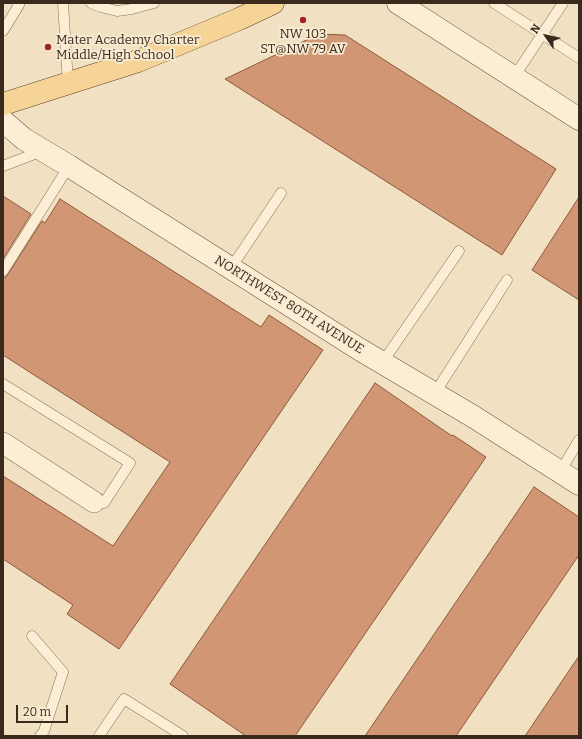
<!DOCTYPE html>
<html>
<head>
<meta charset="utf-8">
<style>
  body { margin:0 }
  #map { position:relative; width:582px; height:739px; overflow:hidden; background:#f1e1c2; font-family:Bitter,serif }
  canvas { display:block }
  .frame { position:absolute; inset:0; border:4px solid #3a2a1d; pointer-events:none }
  .north { position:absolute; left:526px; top:16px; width:40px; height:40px; -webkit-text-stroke:3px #f8ebd2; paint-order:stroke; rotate:304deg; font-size:11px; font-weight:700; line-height:16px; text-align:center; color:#3a2a1d }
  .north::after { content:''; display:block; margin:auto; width:14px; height:18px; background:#3a2a1d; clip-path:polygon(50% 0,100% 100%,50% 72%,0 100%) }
  .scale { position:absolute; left:16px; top:705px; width:52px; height:18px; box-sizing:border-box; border:2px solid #3a2a1d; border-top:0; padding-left:5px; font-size:12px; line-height:14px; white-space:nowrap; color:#3a2a1d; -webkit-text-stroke:3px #f8ebd2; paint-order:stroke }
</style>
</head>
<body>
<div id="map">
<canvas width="582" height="739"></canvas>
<div class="frame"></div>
<div class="north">N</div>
<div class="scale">20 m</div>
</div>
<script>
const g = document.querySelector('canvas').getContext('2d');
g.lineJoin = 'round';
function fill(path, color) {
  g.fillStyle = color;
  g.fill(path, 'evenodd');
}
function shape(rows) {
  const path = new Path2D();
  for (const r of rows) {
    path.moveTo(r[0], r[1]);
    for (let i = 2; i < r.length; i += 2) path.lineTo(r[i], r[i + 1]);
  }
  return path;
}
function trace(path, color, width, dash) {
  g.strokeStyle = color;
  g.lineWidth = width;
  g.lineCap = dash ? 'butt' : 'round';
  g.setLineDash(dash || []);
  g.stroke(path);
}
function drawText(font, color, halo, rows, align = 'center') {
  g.font = font + ' Bitter,serif';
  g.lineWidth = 3.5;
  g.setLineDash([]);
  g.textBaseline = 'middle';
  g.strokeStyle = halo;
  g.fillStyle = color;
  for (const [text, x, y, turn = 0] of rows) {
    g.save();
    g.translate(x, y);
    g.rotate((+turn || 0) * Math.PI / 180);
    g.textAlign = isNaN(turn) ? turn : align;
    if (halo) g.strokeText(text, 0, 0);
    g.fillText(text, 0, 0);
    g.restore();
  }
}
const building = shape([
  [319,34,345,35,556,169,502,255,225,79,319,34],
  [3,196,31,214,3,259,3,196],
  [579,197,579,300,532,270,579,197],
  [60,199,261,327,269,315,323,350,119,649,67,614,73,605,3,559,3,476,113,546,170,462,3,355,3,277,6,277,8,274,42,221,45,223,60,199],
  [375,383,452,436,453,435,486,457,295,736,246,736,170,684,375,383],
  [534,487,579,517,579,555,456,736,365,736,534,487],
  [579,656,579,736,525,736,579,656]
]);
const lane = shape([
  [63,3,68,83],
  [91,3,101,7,117,11,132,9,154,3],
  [494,3,579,58],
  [3,31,19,5,17,3],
  [514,77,563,3],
  [3,166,42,151],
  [231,268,281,193],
  [3,271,69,166],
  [382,363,459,251],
  [3,384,130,463,104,503,94,502],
  [435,393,507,280],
  [560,472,579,440],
  [32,636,63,672,44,731,40,736],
  [99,736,124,699,183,736]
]);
const street = shape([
  [3,443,94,502]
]);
const secondary = shape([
  [398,3,579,119],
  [3,121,24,139,69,166,359,349,474,417,579,484]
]);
const primary = shape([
  [3,104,138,61,239,19,273,3]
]);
const markers = [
  [303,20,4,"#9e242a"],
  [48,47,4,"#9e242a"]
];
const poiNames = [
  ["NW 103",303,34],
  ["ST@NW 79 AV",303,49],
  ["Mater Academy Charter",56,40,"left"],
  ["Middle/High School",56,55,"left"]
];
const streetNames = [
  ["NORTHWEST 80TH AVENUE",289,305,32]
];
fill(building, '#d19775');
trace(building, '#8c583c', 1);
trace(lane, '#8c7158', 11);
trace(street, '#8c7158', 22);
trace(secondary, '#6d523b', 23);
trace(primary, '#593f2c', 23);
trace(lane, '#fbeed5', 10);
trace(street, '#fbeed5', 21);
trace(secondary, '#fbeed5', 22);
trace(primary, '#f6d497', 22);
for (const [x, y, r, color] of markers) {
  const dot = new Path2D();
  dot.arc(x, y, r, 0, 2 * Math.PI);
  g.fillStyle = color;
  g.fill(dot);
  trace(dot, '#f8ebd2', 1.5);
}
drawText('13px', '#3a2a1d', '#f8ebd2', poiNames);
drawText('13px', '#3a2a1d', '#f8ebd2', streetNames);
</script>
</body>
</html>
